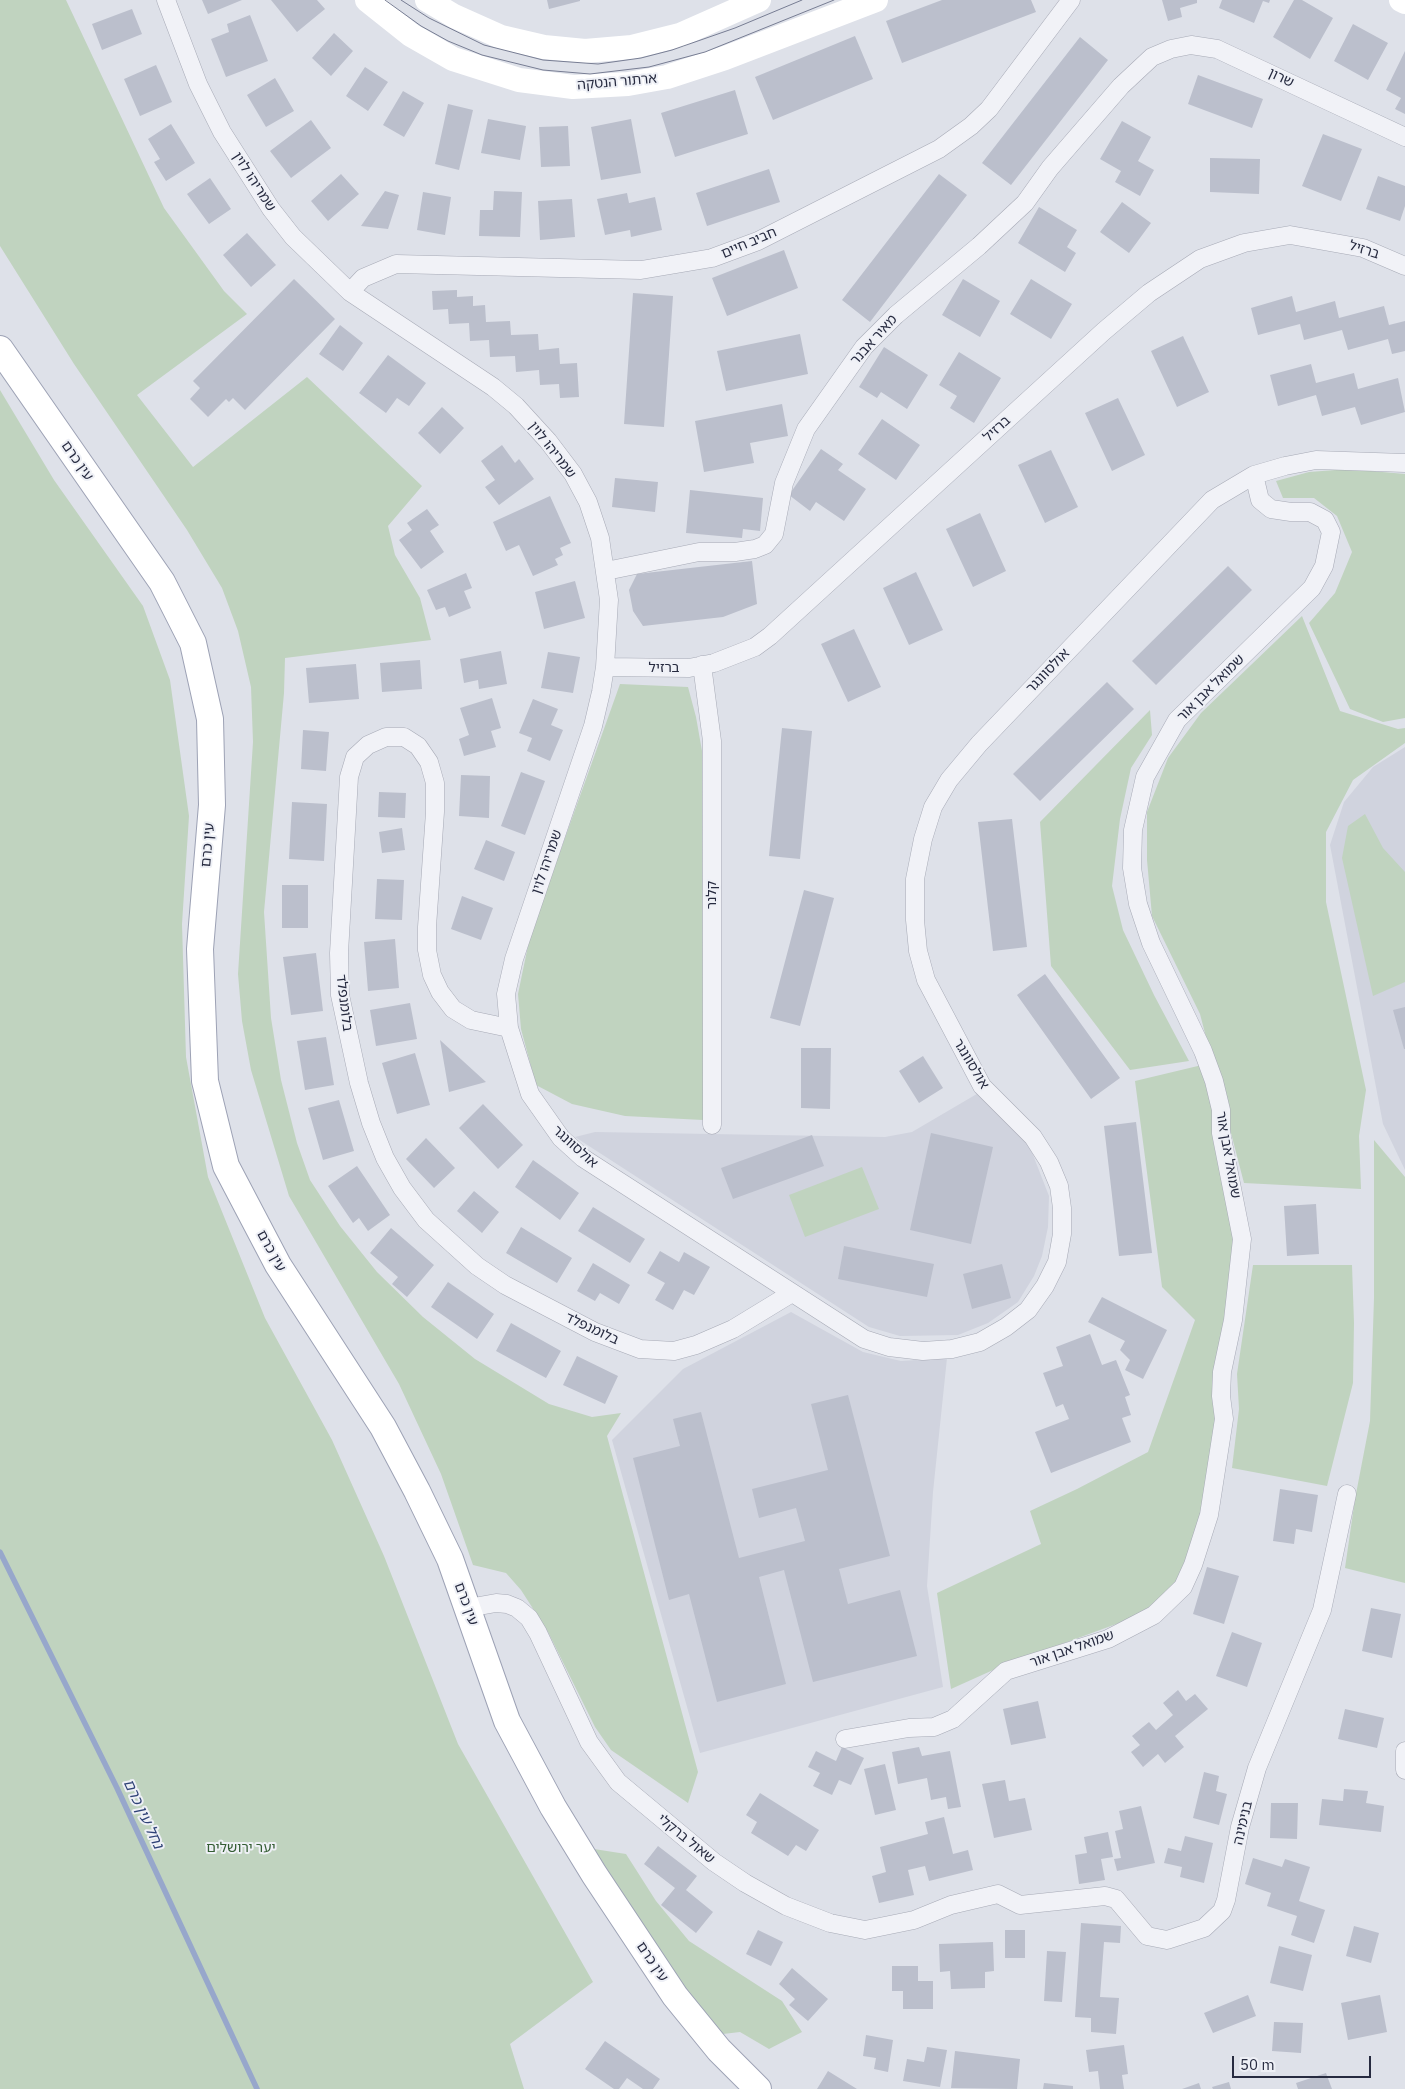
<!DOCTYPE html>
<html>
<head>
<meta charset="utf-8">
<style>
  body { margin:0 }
  #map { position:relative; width:1405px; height:2089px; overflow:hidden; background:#dee1e9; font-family:"IBM Plex Sans",sans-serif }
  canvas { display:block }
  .scale { position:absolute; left:1232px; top:2056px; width:139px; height:22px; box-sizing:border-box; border:2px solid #272b40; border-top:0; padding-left:6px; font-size:15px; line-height:18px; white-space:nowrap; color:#272b40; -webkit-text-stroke:4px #eef0f6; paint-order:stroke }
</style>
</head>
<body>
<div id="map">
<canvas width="1405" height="2089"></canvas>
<div class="scale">50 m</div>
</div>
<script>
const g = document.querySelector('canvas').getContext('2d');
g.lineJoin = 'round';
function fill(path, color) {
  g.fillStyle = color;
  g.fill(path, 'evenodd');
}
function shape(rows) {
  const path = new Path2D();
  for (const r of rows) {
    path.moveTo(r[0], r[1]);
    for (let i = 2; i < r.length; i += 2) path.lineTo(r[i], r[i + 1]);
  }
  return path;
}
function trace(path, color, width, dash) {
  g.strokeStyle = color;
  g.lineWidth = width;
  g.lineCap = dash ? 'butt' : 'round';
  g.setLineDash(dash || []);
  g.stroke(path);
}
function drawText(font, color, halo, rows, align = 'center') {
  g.font = font + ' "IBM Plex Sans","Noto Sans Hebrew",sans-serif';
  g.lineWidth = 4;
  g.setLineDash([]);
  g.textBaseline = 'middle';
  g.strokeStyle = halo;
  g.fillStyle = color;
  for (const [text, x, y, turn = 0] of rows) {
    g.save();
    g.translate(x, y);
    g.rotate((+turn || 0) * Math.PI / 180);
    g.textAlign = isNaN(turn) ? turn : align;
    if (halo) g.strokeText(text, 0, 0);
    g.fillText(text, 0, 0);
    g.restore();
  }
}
const built = shape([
  [1405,747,1405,1170,1383,1124,1330,845,1344,802,1373,767],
  [987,1088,1026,1137,1049,1196,1048,1227,1042,1256,1034,1276,1018,1302,988,1323,958,1335,900,1336,869,1327,575,1137,595,1132,885,1137,912,1132],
  [791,1312,863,1352,901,1361,947,1358,933,1492,927,1586,943,1687,700,1753,612,1440,683,1369]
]);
const green = shape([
  [0,0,66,0,164,208,224,291,247,314,137,395,193,467,307,377,422,486,388,526,395,555,420,598,431,640,285,658,284,693,264,912,271,1018,281,1080,297,1143,310,1180,340,1226,377,1272,423,1317,475,1359,549,1404,592,1417,621,1413,607,1436,698,1772,688,1803,611,1750,595,1727,548,1632,521,1590,506,1573,473,1565,441,1474,399,1384,289,1196,251,1070,242,1021,238,974,253,742,251,687,238,631,222,588,187,530,74,364,0,246],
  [0,390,54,480,143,606,170,680,189,816,182,924,186,1057,208,1177,265,1318,332,1440,384,1556,458,1744,593,1982,510,2044,524,2089,0,2089],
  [1349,469,1405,474,1405,718,1383,722,1350,709,1309,623,1335,593,1352,552,1337,516,1314,498,1283,498,1276,481,1309,472],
  [1302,616,1340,711,1398,729,1405,728,1405,743,1353,780,1326,832,1326,902,1366,1090,1359,1136,1361,1189,1244,1183,1200,1014,1152,916,1147,860,1147,812,1168,758,1201,713],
  [620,684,688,687,696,717,702,751,703,1120,625,1116,572,1104,536,1085,521,1029,518,994,530,936],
  [1150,710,1152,735,1131,768,1120,819,1112,886,1123,930,1154,995,1189,1061,1130,1070,1051,966,1040,822],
  [1365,814,1383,848,1405,872,1405,982,1373,996,1342,858,1348,826],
  [1202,1065,1208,1080,1236,1219,1212,1472,1194,1542,1175,1586,1138,1616,1002,1666,951,1689,937,1593,1041,1544,1030,1511,1077,1489,1148,1452,1195,1320,1162,1287,1135,1081],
  [1374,1140,1405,1177,1405,1583,1345,1568,1355,1499,1370,1421,1374,1298],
  [862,1167,879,1209,805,1237,789,1195],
  [1253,1265,1352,1265,1354,1323,1353,1383,1327,1486,1232,1468,1239,1409,1237,1374],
  [594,1849,626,1854,656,1901,689,1941,782,2001,802,2032,769,2049,740,2032,723,2034,678,1979]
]);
const stream = shape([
  [0,1552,117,1788,257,2089]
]);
const building = shape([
  [202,0,242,0,208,14],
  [271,0,317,0,325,9,297,32],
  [547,0,580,0,580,1,549,9],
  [942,0,1031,0,1036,12,902,63,886,21],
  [1162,0,1197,0,1197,3,1180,8,1182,17,1168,21],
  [1222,0,1270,0,1269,3,1263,1,1254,23,1219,8],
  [1294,0,1302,0,1333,18,1310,59,1273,37],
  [132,9,142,34,102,50,92,24],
  [250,15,268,61,226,77,211,39,229,32,227,24],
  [1353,24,1388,43,1368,80,1334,61],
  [334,33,353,51,331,76,312,58],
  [855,36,873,79,773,120,755,77],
  [1080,37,1108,60,1011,185,982,163],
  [1405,51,1405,114,1395,109,1401,98,1386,90],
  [156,65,172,102,140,116,124,79],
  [365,67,388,82,368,111,346,96],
  [1198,75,1263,99,1252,128,1188,104],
  [275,78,294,111,266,127,247,95],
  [735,90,748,134,675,157,661,113],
  [403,91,424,103,404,137,383,125],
  [448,104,473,110,459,170,435,164],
  [488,119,526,126,520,160,481,153],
  [631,119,641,173,601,180,591,127],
  [311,120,331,148,291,178,270,151],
  [1122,121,1151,137,1138,161,1154,170,1140,196,1115,182,1121,171,1100,159],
  [171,124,195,163,166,181,154,162,160,159,148,139],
  [568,126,570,166,541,167,539,127],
  [1323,134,1362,149,1341,201,1302,186],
  [1210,158,1260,159,1259,194,1210,192],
  [769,169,780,202,707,226,696,193],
  [341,174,359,194,328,221,311,201],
  [939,174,967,195,870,322,842,300],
  [1378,176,1405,186,1405,206,1400,221,1366,209],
  [210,178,231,209,209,224,187,194],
  [385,191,399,195,388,229,361,226],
  [494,191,522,192,520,237,479,236,480,210,493,210],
  [423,192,451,197,445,235,417,230],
  [627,193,629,203,655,197,662,230,631,237,630,230,605,235,597,199],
  [572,199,575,237,540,240,538,201],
  [1122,202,1151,223,1129,253,1100,232],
  [1039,207,1077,230,1067,247,1076,253,1065,272,1018,243],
  [247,233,276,265,251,287,223,255],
  [784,250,798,288,727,316,712,278],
  [294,279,335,319,245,410,233,398,229,402,226,399,208,417,190,399,200,388,193,381],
  [963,279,1000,301,980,337,942,315],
  [1031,279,1072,304,1051,339,1010,314],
  [457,290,457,297,473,296,473,306,485,305,486,322,510,321,511,335,538,334,539,350,559,348,560,364,577,363,579,397,560,398,559,384,540,385,539,370,516,372,515,356,490,357,489,340,470,341,469,323,449,324,448,309,433,310,432,291],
  [633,293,673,296,664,427,624,424],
  [1292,296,1296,312,1335,301,1339,318,1384,306,1389,325,1405,321,1405,351,1392,354,1388,339,1348,350,1342,330,1304,340,1300,324,1258,335,1251,308],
  [340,325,363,343,343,371,319,354],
  [800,334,808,374,726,391,717,351],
  [1183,336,1209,392,1177,407,1151,351],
  [884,347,928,375,907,409,881,392,877,398,859,387],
  [959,352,1001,378,974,423,950,408,957,396,939,385],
  [388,355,426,383,409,406,397,398,386,413,359,393],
  [1311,364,1316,383,1354,373,1358,389,1398,378,1405,412,1361,425,1355,407,1322,416,1316,395,1278,406,1270,375],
  [1118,398,1145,455,1112,471,1085,413],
  [782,404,788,436,750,443,754,463,704,472,695,421],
  [442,407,464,428,440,454,418,433],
  [882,419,920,445,896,480,858,454],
  [502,445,515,463,519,459,534,479,499,505,485,487,495,480,481,461],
  [821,449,843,464,838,470,866,489,844,521,816,502,810,511,789,495],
  [1051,450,1078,507,1045,523,1018,465],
  [615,478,658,482,655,512,612,507],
  [690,490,763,498,760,531,743,529,742,538,686,533],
  [550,496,571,543,560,548,563,555,555,559,558,565,533,576,519,545,506,551,493,522],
  [427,509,439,525,430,531,444,552,421,569,399,540,412,530,407,523],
  [980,513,1006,571,973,587,946,529],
  [752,561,757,604,723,617,643,626,633,611,629,590,637,574],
  [1228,566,1252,590,1156,685,1132,661],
  [916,572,943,630,909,645,883,588],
  [466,573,472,588,464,591,471,608,449,617,445,607,436,610,427,590],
  [575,581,585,618,544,629,535,592],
  [854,629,881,687,848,702,821,644],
  [501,651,507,684,479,689,478,680,464,683,460,659],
  [548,652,580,657,573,693,541,688],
  [420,660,422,689,382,692,380,663],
  [356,664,359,699,309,703,306,668],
  [1107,682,1134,709,1040,801,1013,774],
  [492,698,501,728,491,731,496,747,464,756,459,739,469,735,460,708],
  [533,699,558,709,551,725,563,730,550,761,527,751,532,738,519,733],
  [782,728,812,731,800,859,769,856],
  [303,730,329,732,326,771,301,769],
  [521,772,545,781,525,835,501,826],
  [461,775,490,776,489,818,459,816],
  [379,792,406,793,405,818,378,817],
  [292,802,327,804,324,861,289,859],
  [1012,819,1027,947,993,951,978,822],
  [402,828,405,850,382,853,379,832],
  [486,840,515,852,504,881,474,869],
  [377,879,404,880,402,920,375,919],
  [282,885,308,885,308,928,282,928],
  [804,890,834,898,800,1026,770,1018],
  [462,896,493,908,481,940,451,929],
  [395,939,399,988,368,991,364,942],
  [316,953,323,1011,291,1015,283,957],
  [1045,974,1120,1078,1091,1099,1017,995],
  [410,1003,417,1039,376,1046,370,1010],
  [1405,1007,1405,1049,1404,1049,1393,1010],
  [326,1037,334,1085,305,1090,297,1041],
  [440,1040,475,1072,486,1082,449,1092],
  [801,1048,831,1048,830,1109,801,1108],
  [415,1053,430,1105,397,1114,382,1063],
  [923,1056,943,1088,919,1103,899,1071],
  [339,1100,354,1151,323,1160,308,1108],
  [483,1104,523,1145,498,1169,459,1128],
  [1136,1122,1152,1253,1119,1256,1104,1126],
  [931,1133,993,1147,971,1244,910,1230],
  [812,1135,824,1166,733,1199,721,1168],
  [426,1138,455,1168,434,1188,406,1159],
  [533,1160,579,1193,560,1220,515,1187],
  [357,1166,390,1215,368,1231,359,1218,353,1223,328,1186],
  [474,1191,499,1212,482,1233,457,1211],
  [1316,1204,1319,1254,1287,1256,1284,1206],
  [593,1207,645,1239,630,1263,578,1231],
  [521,1227,572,1258,557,1283,506,1253],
  [391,1228,434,1265,407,1297,392,1284,398,1277,370,1253],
  [844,1246,934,1264,927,1297,838,1279],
  [660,1251,679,1262,684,1252,710,1267,694,1295,684,1290,673,1310,655,1300,665,1283,647,1273],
  [593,1263,630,1285,619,1304,600,1293,595,1301,577,1291],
  [1002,1264,1011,1298,972,1309,963,1274],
  [448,1282,494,1314,477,1339,431,1307],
  [1102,1297,1167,1330,1143,1379,1125,1370,1130,1360,1120,1350,1125,1341,1088,1322],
  [511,1323,561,1351,546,1378,496,1351],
  [1090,1334,1102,1365,1116,1360,1130,1395,1125,1397,1131,1415,1122,1418,1131,1442,1051,1473,1035,1432,1069,1419,1063,1404,1056,1407,1043,1373,1063,1366,1056,1347],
  [577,1356,618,1376,605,1404,563,1385],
  [848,1395,890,1556,839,1569,848,1604,900,1590,917,1656,813,1682,784,1570,759,1577,786,1684,717,1702,689,1594,669,1600,633,1458,680,1446,673,1419,701,1412,739,1558,805,1541,796,1508,759,1518,752,1489,828,1470,811,1404],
  [1280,1489,1318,1495,1312,1532,1296,1529,1294,1544,1273,1541],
  [1207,1567,1239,1576,1224,1624,1193,1614],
  [1371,1608,1401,1614,1392,1658,1362,1651],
  [1232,1632,1262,1643,1247,1687,1216,1676],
  [1178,1690,1186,1701,1195,1694,1208,1709,1175,1736,1184,1747,1165,1763,1158,1754,1143,1767,1131,1752,1140,1745,1132,1736,1149,1722,1156,1730,1173,1715,1163,1703],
  [1038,1701,1046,1738,1011,1745,1003,1709],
  [1345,1709,1384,1718,1377,1748,1338,1739],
  [842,1747,864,1758,851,1785,839,1780,832,1795,813,1786,820,1773,808,1767,816,1751,836,1761],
  [919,1747,922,1756,950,1751,961,1807,948,1809,946,1797,931,1800,927,1778,898,1784,892,1752],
  [885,1764,896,1810,875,1815,864,1769],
  [1204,1772,1219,1776,1216,1791,1227,1794,1219,1825,1193,1818],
  [1005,1780,1009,1801,1025,1798,1032,1830,994,1838,982,1784],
  [1344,1789,1368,1791,1366,1803,1384,1806,1381,1832,1319,1825,1322,1799,1343,1801],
  [760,1793,819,1830,806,1851,796,1845,788,1856,751,1833,757,1822,746,1815],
  [1271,1803,1298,1803,1297,1839,1270,1838],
  [1141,1806,1155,1863,1117,1871,1114,1859,1121,1858,1115,1831,1123,1829,1119,1811],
  [944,1817,953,1854,968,1850,973,1870,929,1881,925,1866,908,1870,914,1895,879,1903,872,1876,886,1872,880,1847,928,1834,925,1822],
  [1108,1832,1113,1857,1101,1859,1105,1880,1079,1884,1075,1855,1087,1853,1084,1837],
  [1185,1836,1213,1843,1204,1883,1180,1877,1182,1867,1164,1863,1168,1848,1181,1851],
  [658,1846,697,1876,686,1890,713,1912,696,1933,661,1905,675,1888,644,1864],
  [1253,1858,1282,1867,1285,1859,1310,1867,1299,1901,1325,1910,1314,1943,1291,1935,1297,1916,1267,1906,1271,1893,1245,1884],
  [1081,1923,1121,1926,1120,1943,1104,1942,1100,1997,1119,1998,1116,2034,1091,2032,1091,2018,1075,2017],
  [1354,1926,1379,1933,1371,1963,1346,1956],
  [758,1930,783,1942,771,1966,746,1954],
  [1005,1930,1025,1930,1025,1958,1005,1958],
  [993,1942,994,1971,985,1972,985,1988,951,1989,950,1971,940,1972,939,1944],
  [1279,1946,1312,1955,1303,1991,1270,1983],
  [1047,1951,1066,1952,1062,2002,1044,2001],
  [892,1966,918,1966,918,1981,933,1981,933,2009,903,2009,903,1991,892,1991],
  [792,1968,828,1999,808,2021,789,2005,795,1999,779,1984],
  [1248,1995,1256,2016,1213,2033,1204,2013],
  [1380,1995,1387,2032,1348,2040,1341,2003],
  [1274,2022,1303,2023,1301,2053,1272,2051],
  [866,2035,893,2040,888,2072,874,2069,876,2058,863,2056],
  [605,2041,660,2079,653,2089,643,2089,627,2078,619,2089,614,2089,585,2069],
  [1124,2045,1128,2074,1122,2075,1124,2089,1100,2089,1098,2071,1089,2072,1086,2050],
  [927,2047,947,2050,940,2087,903,2081,907,2059,924,2062],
  [955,2051,1020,2059,1017,2089,951,2088],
  [828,2071,857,2089,817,2089],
  [1326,2073,1332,2089,1298,2089,1296,2083],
  [1229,2082,1231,2089,1213,2089,1212,2087],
  [1044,2083,1073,2086,1073,2089,1043,2089],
  [1199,2083,1201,2089,1182,2089]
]);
const street = shape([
  [166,0,198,84,222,132,271,209,293,237,350,292,493,387,516,406,548,441,573,474,588,502,600,538,609,600,605,667,601,692,593,726,514,959,506,994,509,1028,530,1094,561,1138,583,1158,864,1339,889,1347,923,1351,952,1349,980,1342,1006,1327,1028,1310,1045,1286,1057,1262,1062,1234,1062,1208,1059,1186,1049,1162,1033,1137,982,1086,926,980,918,951,915,920,915,879,923,839,933,807,949,780,979,744,1212,500,1254,475,1285,466,1316,460,1405,463],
  [350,292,363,278,396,264,641,270,712,258,758,241,939,149,971,126,989,109,1071,0],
  [606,571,699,552,735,552,755,549,765,545,774,534,784,483,806,429,864,347,896,315,979,246,1025,203,1050,168,1121,86,1152,57,1171,49,1191,45,1217,49,1405,137],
  [702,665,712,741,712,1125],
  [605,667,689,668,714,663,755,647,770,636,1104,331,1149,293,1200,259,1244,243,1290,235,1363,248,1405,266],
  [509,1028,471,1020,453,1009,440,992,432,975,427,950,427,927,435,812,435,783,429,762,418,746,404,737,386,737,368,745,355,757,349,777,339,953,340,995,359,1083,371,1123,385,1158,402,1188,426,1220,477,1266,505,1285,595,1332,640,1349,674,1351,696,1345,733,1329,792,1293],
  [468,1608,496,1603,507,1604,517,1608,529,1618,538,1633,589,1742,618,1782,714,1862,745,1883,786,1906,830,1923,865,1930,914,1920,951,1905,998,1894,1020,1905,1105,1896,1116,1899,1147,1936,1167,1940,1204,1928,1222,1911,1226,1900,1240,1827,1257,1768,1322,1610,1347,1494],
  [845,1739,909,1728,934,1727,953,1719,1006,1671,1108,1639,1154,1615,1183,1587,1193,1565,1209,1515,1224,1419,1221,1396,1222,1372,1233,1320,1242,1239,1221,1133,1221,1110,1214,1081,1203,1051,1151,943,1138,904,1132,868,1133,830,1145,777,1177,720,1312,588,1324,566,1331,532,1325,520,1310,512,1291,512,1271,509,1260,500,1254,475],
  [1405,1751,1405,1770]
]);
const secondary = shape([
  [367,0,411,35,453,59,519,80,573,87,628,84,667,77,725,58,876,0],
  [427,0,454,16,501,37,544,47,585,51,632,47,680,35,759,0],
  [1401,0,1405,2]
]);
const primary = shape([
  [0,349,162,582,193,643,210,719,212,805,200,949,205,1081,226,1166,278,1265,383,1427,417,1491,450,1559,507,1721,553,1807,594,1874,675,1996,719,2050,758,2089]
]);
const tram = shape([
  [385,0,421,26,448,41,482,55,543,70,590,74,649,67,705,52,834,0],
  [401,0,429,18,484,45,543,60,598,64,641,58,672,50,735,28,802,0]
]);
const streetNames = [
  ["שרון",1281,78,25],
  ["ארתור הנטקה",617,82,-5],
  ["שמריהו לוין",254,182,57],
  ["חביב חיים",749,243,-23],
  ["ברזיל",1364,250,18],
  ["מאיר אבנר",874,340,-48],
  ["ברזיל",997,429,-42],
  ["שמריהו לוין",552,450,52],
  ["עין כרם",77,461,55],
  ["ברזיל",664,668],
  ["אולסוונגר",1048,671,-46],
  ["שמואל אבן אור",1211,688,-45],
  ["עין כרם",208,845,-85],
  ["שמריהו לוין",547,862,-71],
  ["קלנר",712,895,-90],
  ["בלומנפלד",344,1003,83],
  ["אולסוונגר",971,1064,59],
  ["אולסוונגר",575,1147,42],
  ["שמואל אבן אור",1228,1155,80],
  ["עין כרם",271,1251,61],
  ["בלומנפלד",592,1329,25],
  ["עין כרם",466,1604,70],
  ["שמואל אבן אור",1072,1649,-19],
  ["בנימינה",1243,1823,-77],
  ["שאול ברקלי",686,1839,39],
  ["עין כרם",652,1962,56]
];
const parkNames = [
  ["יער ירושלים",241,1848]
];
const waterNames = [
  ["נחל עין כרם",143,1814,65]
];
fill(built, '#d0d3de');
fill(green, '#c0d3bf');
trace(stream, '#97a7cb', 5.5);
fill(building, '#bbbfcc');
trace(street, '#a7aab6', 19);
trace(primary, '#9da2b5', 28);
trace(street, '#f1f2f7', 18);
trace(secondary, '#fff', 24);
trace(primary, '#fff', 26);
trace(tram, '#777d93', 1);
drawText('14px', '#272b40', '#eef0f6', streetNames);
drawText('14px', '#345d33', '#eef0f6', parkNames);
drawText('italic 15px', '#2f4276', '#eef0f6', waterNames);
</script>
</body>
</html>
